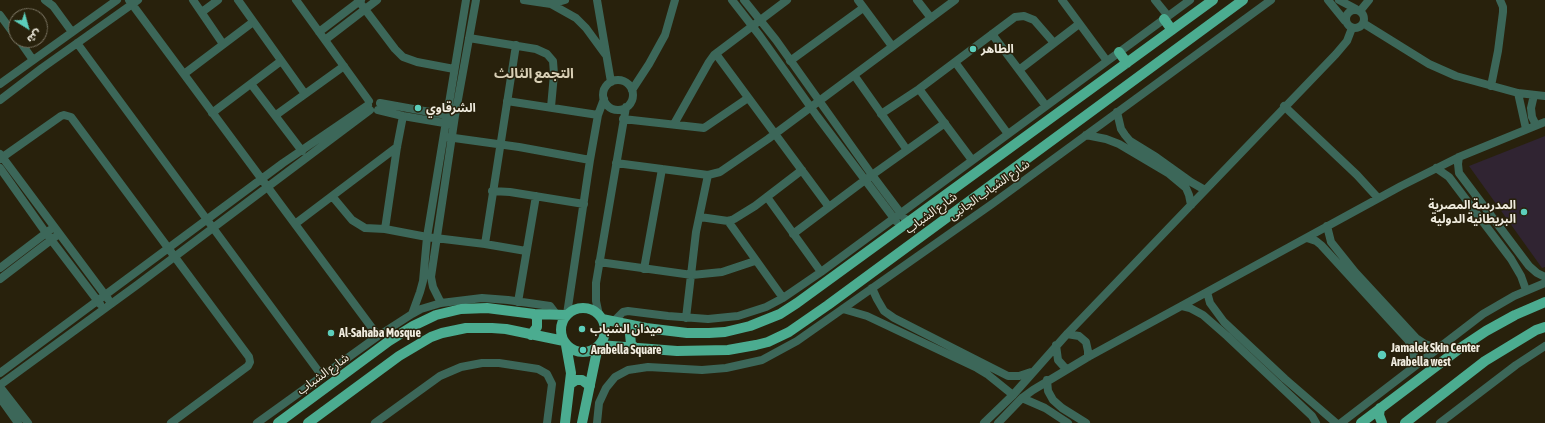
<!DOCTYPE html>
<html>
<head>
<meta charset="utf-8">
<style>
  body { margin:0 }
  #map { position:relative; width:1545px; height:423px; overflow:hidden; background:#28210c; font-family:"Asap Condensed","Noto Sans Arabic",sans-serif }
  canvas { display:block }
  .north { position:absolute; left:8px; top:8px; width:40px; height:40px; box-sizing:border-box; background:#28210c; border:1px solid #787260; border-radius:50%; rotate:143deg; font-size:11px; font-weight:700; line-height:16px; text-align:center; color:#f0ecdf }
  .north::after { content:''; display:block; margin:auto; width:14px; height:18px; background:#5ccebb; clip-path:polygon(50% 0,100% 100%,50% 72%,0 100%) }
</style>
</head>
<body>
<div id="map">
<canvas width="1545" height="423"></canvas>
<div class="north">ش</div>
</div>
<script>
const g = document.querySelector('canvas').getContext('2d');
g.lineJoin = 'round';
function fill(path, color) {
  g.fillStyle = color;
  g.fill(path, 'evenodd');
}
function shape(rows) {
  const path = new Path2D();
  for (const r of rows) {
    if (r.length === 3) {
      path.moveTo(r[0] + r[2], r[1]);
      path.arc(r[0], r[1], r[2], 0, 2 * Math.PI);
      continue;
    }
    path.moveTo(r[0], r[1]);
    for (let i = 2; i < r.length; i += 2) path.lineTo(r[i], r[i + 1]);
  }
  return path;
}
function trace(path, color, width, dash) {
  g.strokeStyle = color;
  g.lineWidth = width;
  g.lineCap = dash ? 'butt' : 'round';
  g.setLineDash(dash || []);
  g.stroke(path);
}
function drawText(font, color, halo, rows, align = 'center') {
  g.font = font + ' "Asap Condensed","Noto Sans Arabic",sans-serif';
  g.lineWidth = 3;
  g.setLineDash([]);
  g.textBaseline = 'middle';
  g.strokeStyle = halo;
  g.fillStyle = color;
  for (const [text, x, y, turn = 0] of rows) {
    g.save();
    g.translate(x, y);
    g.rotate((+turn || 0) * Math.PI / 180);
    g.textAlign = isNaN(turn) ? turn : align;
    if (halo) g.strokeText(text, 0, 0);
    g.fillText(text, 0, 0);
    g.restore();
  }
}
const education = shape([
  [1545,136,1545,267,1542,268,1469,166]
]);
const minor = shape([
  [45,0,53,6,72,32],
  [129,0,378,336],
  [193,0,223,44],
  [238,0,305,94],
  [296,0,369,101],
  [358,0,395,49,403,57,417,62,454,69],
  [524,0,551,4,576,18,586,28,605,54],
  [597,0,611,82],
  [732,0,760,36,817,116,896,221],
  [744,0,776,40,872,175,908,223],
  [858,0,892,46],
  [917,0,931,18],
  [1062,0,1107,61],
  [1155,0,1168,16],
  [1328,0,1345,21],
  [1339,0,1356,9],
  [551,4,565,0],
  [1355,19,9],
  [1360,11,1369,0],
  [202,12,218,0],
  [0,15,16,37],
  [1363,23,1429,64,1456,76,1518,93,1545,96],
  [319,32,361,0],
  [992,34,1046,106],
  [469,38,536,49,547,54,553,61,554,74,551,107],
  [19,40,33,60],
  [325,40,377,0],
  [77,43,322,376],
  [716,54,829,207],
  [790,61,863,8],
  [955,62,1008,134],
  [1019,70,1079,24],
  [184,74,253,22],
  [854,75,907,150],
  [618,95,15],
  [0,84,117,0],
  [251,84,302,151],
  [1491,86,1498,51,1503,12,1503,7,1500,0],
  [919,89,972,160],
  [632,90,649,64,665,35,675,0],
  [1518,93,1526,129],
  [1534,95,1531,108,1532,117,1536,125],
  [0,100,42,68,138,0],
  [507,101,598,115],
  [380,103,452,116],
  [1284,106,1357,175,1378,198],
  [378,110,403,116,450,124],
  [1117,112,1121,129,1125,135,1130,141,1156,157,1191,182,1205,190],
  [212,113,281,61],
  [881,114,919,89,1015,17,1024,16,1034,20,1054,43],
  [276,115,344,66],
  [623,119,704,128,748,98],
  [674,124,709,62,714,55,787,0],
  [1086,135,1106,139,1119,144,1168,173,1186,188,1189,195,1191,205],
  [447,137,519,147,590,160],
  [0,154,108,299],
  [1459,157,1458,164,1459,173,1529,266,1537,273,1545,277],
  [0,159,61,116,64,115,71,117,249,357,250,362,248,366,171,423],
  [616,163,708,175,720,172,768,139,955,0],
  [0,168,46,233,100,304],
  [1436,168,1449,177,1511,259,1521,276,1526,290],
  [492,191,510,192,584,204],
  [332,196,352,220,365,228,385,229,427,237,485,244,526,251],
  [767,197,821,272],
  [700,217,728,221,734,219,755,206,802,170],
  [728,221,783,298],
  [295,224,397,147],
  [1327,226,1331,242,1355,272,1416,338,1425,344,1437,348],
  [385,229,397,147,403,116],
  [793,234,865,180,945,123],
  [1307,238,1316,241,1321,245,1408,340,1413,349,1415,365],
  [485,244,516,45],
  [599,262,692,275,722,272,755,261],
  [0,268,50,230],
  [644,269,662,169],
  [0,279,55,237],
  [872,288,877,299,884,311,894,318,1008,376,1019,376,1031,372],
  [1207,292,1210,303,1224,322,1285,379,1336,423],
  [518,302,536,196],
  [441,303,433,287,431,277,455,116,476,0],
  [1182,306,1190,308,1203,315,1227,336,1312,416,1316,423],
  [843,309,867,316,977,368,987,374,1013,395],
  [412,314,420,292,423,281,427,237,466,0],
  [567,314,590,160,598,115,604,99],
  [599,315,596,301,596,283,626,107],
  [686,318,696,232,708,175],
  [614,321,623,312,628,311,668,316,708,319,738,316,766,307,783,298,821,272,1190,0],
  [1067,334,1079,336,1086,342,1088,351,1088,357],
  [1056,345,1058,360,1066,369],
  [0,373,283,163,368,105],
  [1047,380,1048,391,1053,400,1062,408,1086,423],
  [0,385,137,285,370,110],
  [0,387,28,423],
  [0,398,18,423],
  [1022,398,1045,408,1068,423],
  [257,423,378,336,412,314,421,309,441,303,482,298,508,300,550,306,556,314],
  [375,423,440,376,461,367,482,363,499,363,538,369,547,374,552,384,547,423],
  [597,423,599,403,606,388,615,377,628,370,648,367,702,370,726,368,762,360,797,341,992,204,1271,0],
  [984,423,1013,395,1067,334,1336,54,1347,41,1352,28],
  [998,423,1022,398,1033,390,1088,357,1401,186,1459,157,1545,122],
  [1341,423,1483,314,1514,296,1545,283],
  [1440,423,1516,365,1545,346]
]);
const major = shape([
  [1164,19,1172,30],
  [1119,52,1127,63],
  [583,330,22],
  [602,319,646,328,687,333,709,333,725,332,750,326,780,314,797,303,1213,0],
  [633,326,630,334,631,344,634,347],
  [531,335,537,327,537,318,534,314],
  [599,345,677,351,728,350,756,345,768,342,789,332,828,305,1243,0],
  [570,384,576,380,582,380,590,386],
  [1380,408,1379,415,1382,423],
  [278,423,389,341,413,326,436,315,461,309,487,308,534,314,566,315],
  [308,423,399,356,431,337,442,333,466,328,492,328,506,329,564,341],
  [565,423,571,373,566,345],
  [582,423,598,346],
  [1361,423,1459,349,1486,331,1515,315,1545,302],
  [1405,423,1485,361,1536,330,1545,327]
]);
const markers = [
  [973,49,4,"#5ccebb"],
  [418,108,4,"#5ccebb"],
  [1524,212,4,"#5ccebb"],
  [582,329,4,"#5ccebb"],
  [331,333,4,"#5ccebb"],
  [583,350,4,"#5ccebb"],
  [1382,355,5,"#5ccebb"]
];
const poiNames = [
  ["الطاهر",981,49],
  ["الشرقاوي",426,108],
  ["المدرسة المصرية",1516,205,"right"],
  ["البريطانية الدولية",1516,219,"right"],
  ["ميدان الشباب",590,329],
  ["Al-Sahaba Mosque",339,333],
  ["Jamalek Skin Center",1391,348],
  ["Arabella west",1391,362],
  ["Arabella Square",591,350]
];
const streetNames = [
  ["شارع الشباب الجانبى",989,190,-35],
  ["شارع الشباب",931,213,-36],
  ["شارع الشباب",323,374,-36]
];
const quarterNames = [
  ["التجمع الثالث",534,74]
];
fill(education, '#302432');
trace(minor, '#3c6759', 8);
trace(major, '#4bac90', 10);
for (const [x, y, r, color] of markers) {
  const dot = new Path2D();
  dot.arc(x, y, r, 0, 2 * Math.PI);
  g.fillStyle = color;
  g.fill(dot);
  trace(dot, '#28210c', 1.5);
}
drawText('bold 12px', '#f0ecdf', '#28210c', poiNames, 'left');
drawText('12px', '#f0ecdf', '#28210c', streetNames);
drawText('bold 14px', '#d9d0b6', '#28210c', quarterNames);
</script>
</body>
</html>
